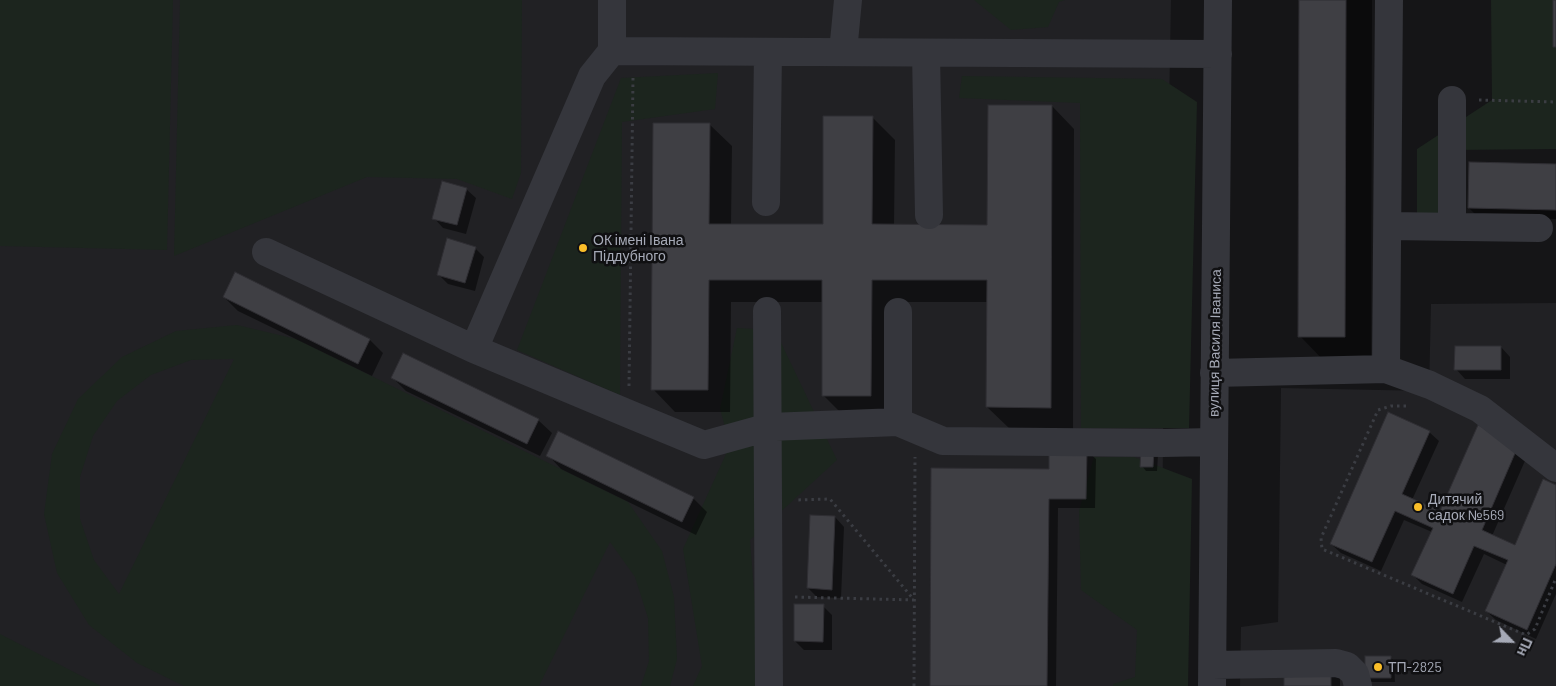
<!DOCTYPE html>
<html>
<head>
<meta charset="utf-8">
<style>
  body { margin:0 }
  #map { position:relative; width:1556px; height:686px; overflow:hidden; background:#151517; font-family:Barlow,sans-serif }
  canvas { display:block }
  .north { position:absolute; left:1486px; top:616px; width:50px; height:50px; -webkit-text-stroke:4px #101012; paint-order:stroke; rotate:114deg; font-size:14px; font-weight:700; line-height:20px; text-align:center; color:#a6aab7 }
  .north::after { content:''; display:block; margin:auto; width:18px; height:22px; background:#a6aab7; clip-path:polygon(50% 0,100% 100%,50% 72%,0 100%) }
</style>
</head>
<body>
<div id="map">
<canvas width="1556" height="686"></canvas>
<div class="north">Пн</div>
</div>
<script>
const g = document.querySelector('canvas').getContext('2d');
g.lineJoin = 'round';
function fill(path, color) {
  g.fillStyle = color;
  g.fill(path, 'evenodd');
}
function shape(rows) {
  const path = new Path2D();
  for (const r of rows) {
    path.moveTo(r[0], r[1]);
    for (let i = 2; i < r.length; i += 2) path.lineTo(r[i], r[i + 1]);
  }
  return path;
}
function trace(path, color, width, dash) {
  g.strokeStyle = color;
  g.lineWidth = width;
  g.lineCap = dash ? 'butt' : 'round';
  g.setLineDash(dash || []);
  g.stroke(path);
}
function drawText(font, color, halo, rows, align = 'center') {
  g.font = font + ' Barlow,sans-serif';
  g.lineWidth = 5;
  g.setLineDash([]);
  g.textBaseline = 'middle';
  g.strokeStyle = halo;
  g.fillStyle = color;
  for (const [text, x, y, turn = 0] of rows) {
    g.save();
    g.translate(x, y);
    g.rotate((+turn || 0) * Math.PI / 180);
    g.textAlign = isNaN(turn) ? turn : align;
    if (halo) g.strokeText(text, 0, 0);
    g.fillText(text, 0, 0);
    g.restore();
  }
}
const built = shape([
  [0,0,1171,0,1163,443,1161,686,0,686],
  [1556,303,1556,686,1240,686,1241,627,1278,622,1281,388,1429,391,1431,304]
]);
const green = shape([
  [0,0,173,0,167,250,0,246],
  [180,0,522,0,521,173,512,199,457,179,367,177,174,256],
  [974,0,1065,0,1059,2,1048,27,1011,30],
  [1491,0,1556,0,1556,149,1452,150,1451,217,1417,217,1417,149,1492,100],
  [718,73,715,109,622,122,620,395,517,350,621,78],
  [962,76,1162,79,1197,102,1189,428,1081,428,1080,103,959,98],
  [237,325,296,339,628,502,662,551,674,597,677,659,670,686,641,686,649,661,648,618,635,577,610,542,539,686,184,686,137,663,89,625,57,573,44,514,52,454,78,399,122,357,176,331],
  [234,359,119,594,94,560,80,519,80,477,93,436,117,401,151,375,191,360],
  [737,328,775,330,837,460,750,540,760,668,768,686,693,686,702,666,683,549,730,445,720,409],
  [1094,457,1134,457,1192,479,1188,686,1113,686,1113,684,1135,677,1137,630,1081,590,1079,511],
  [0,634,101,686,0,686]
]);
const shadow = shape([
  [1300,0,1372,0,1371,363,1326,363,1300,336],
  [1052,106,1074,129,1073,430,1010,429,987,407,988,302,894,302,893,418,846,418,823,395,824,302,731,302,730,412,675,412,653,389,709,124,732,146,731,225,824,226,872,117,895,140,894,226,988,226],
  [1556,165,1556,219,1478,217,1469,208],
  [466,189,476,198,466,234,443,228,434,218],
  [475,248,484,257,475,291,448,284,438,274],
  [235,274,370,340,383,353,372,376,238,311,224,297],
  [1501,347,1510,357,1510,379,1465,379,1456,369],
  [392,377,538,420,552,433,540,456,406,391],
  [1478,427,1528,454,1492,536,1515,546,1556,486,1556,594,1536,639,1496,620,1486,611,1507,565,1484,554,1462,602,1422,584,1413,575,1432,532,1404,520,1381,571,1341,553,1331,544,1429,432,1439,441,1412,500,1441,512],
  [1086,450,1096,459,1095,508,1058,508,1056,686,931,686,1050,470],
  [1154,451,1158,455,1157,471,1146,471,1142,466],
  [548,455,693,498,707,512,696,535,561,469],
  [835,517,844,527,841,598,817,597,808,588],
  [823,606,832,615,832,650,804,650,795,641],
  [1390,657,1394,661,1395,682,1370,682,1366,658],
  [1330,669,1340,679,1340,686,1285,686]
]);
const building = shape([
  [1299,0,1346,0,1345,337,1298,337,1299,0],
  [1553,0,1556,0,1556,47,1553,47,1553,0],
  [988,105,1052,105,1051,408,986,407,987,280,872,280,871,396,822,396,822,280,709,280,708,390,651,390,653,123,710,123,709,224,823,224,823,116,873,116,872,224,987,225,988,105],
  [1469,162,1556,164,1556,210,1468,208,1469,162],
  [442,181,467,188,457,225,432,219,442,181],
  [447,238,476,247,465,283,437,275,447,238],
  [235,272,370,339,358,364,223,297,235,272],
  [1455,346,1501,346,1501,370,1454,370,1455,346],
  [403,353,539,419,527,444,391,378,403,353],
  [1388,412,1430,431,1402,494,1440,511,1478,425,1519,444,1482,530,1515,545,1543,479,1556,485,1556,564,1527,630,1485,611,1508,560,1474,546,1453,594,1411,575,1433,528,1395,511,1372,562,1330,544,1388,412],
  [558,431,694,497,682,522,546,456,558,431],
  [1049,448,1087,449,1086,499,1049,499,1047,686,930,686,931,468,1049,469,1049,448],
  [1141,449,1154,450,1153,467,1140,467,1141,449],
  [810,515,835,516,832,590,807,588,810,515],
  [794,604,824,604,823,642,794,641,794,604],
  [1365,656,1391,656,1391,678,1365,678,1365,656],
  [1284,668,1331,668,1331,686,1284,686,1284,668]
]);
const path = shape([
  [1479,100,1556,102],
  [629,386,633,78],
  [1406,406,1391,406,1378,410,1321,538,1322,549,1526,635,1535,629,1556,578],
  [795,597,914,600,830,499,795,500],
  [914,686,915,457]
]);
const minor = shape([
  [612,0,612,51],
  [843,52,848,0],
  [926,53,929,215],
  [766,202,768,52],
  [1388,226,1539,228],
  [1452,227,1452,100],
  [266,252,474,349,629,414,704,445,769,427,898,422,943,441,1163,443,1213,442],
  [767,311,769,686],
  [898,312,898,422],
  [474,349,592,76,612,51,1218,54],
  [1386,369,1389,0],
  [1214,373,1386,369,1430,385,1480,409,1556,468],
  [1213,665,1336,663,1347,666,1355,674,1358,686],
  [1212,686,1218,0]
]);
const markers = [
  [583,248,5,"#fabe29"],
  [1418,507,5,"#fabe29"],
  [1378,667,5,"#fabe29"]
];
const poiNames = [
  ["ОК імені Івана",593,240],
  ["Піддубного",593,256],
  ["Дитячий",1428,499],
  ["садок №569",1428,515],
  ["ТП-2825",1388,667]
];
const streetNames = [
  ["вулиця Василя Іваниса",1215,343,-89]
];
fill(built, '#212124');
fill(green, '#1c251e');
fill(shadow, '#0007');
fill(building, '#3f3f44');
trace(building, '#2f2e33', 1);
trace(path, '#3b3d43', 3, [2.5, 4]);
trace(minor, '#35363c', 28);
for (const [x, y, r, color] of markers) {
  const dot = new Path2D();
  dot.arc(x, y, r, 0, 2 * Math.PI);
  g.fillStyle = color;
  g.fill(dot);
  trace(dot, '#101012', 2);
}
drawText('14px', '#a6aab7', '#101012', poiNames, 'left');
drawText('14px', '#a6aab7', '#101012', streetNames);
</script>
</body>
</html>
